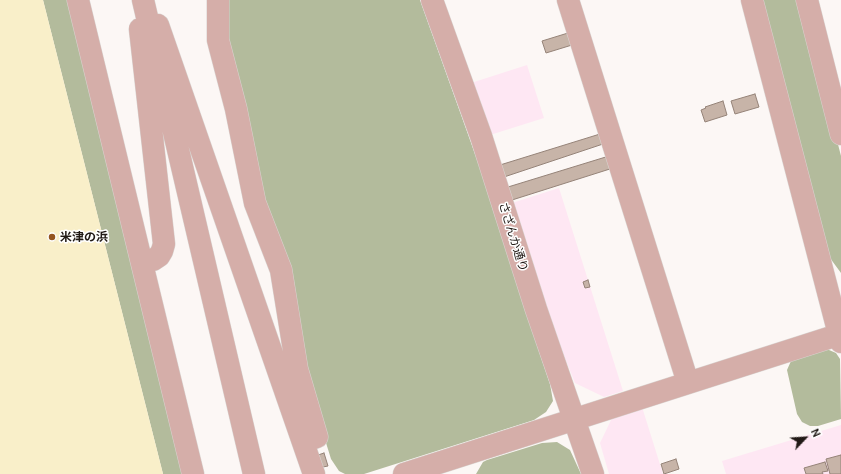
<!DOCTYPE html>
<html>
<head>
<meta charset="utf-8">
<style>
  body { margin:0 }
  #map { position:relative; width:841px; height:474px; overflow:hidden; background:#fcf7f5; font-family:Cabin,sans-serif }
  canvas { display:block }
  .north { position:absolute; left:785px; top:418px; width:40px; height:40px; -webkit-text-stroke:3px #fff; paint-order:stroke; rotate:65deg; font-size:11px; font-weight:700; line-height:16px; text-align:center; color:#211a16 }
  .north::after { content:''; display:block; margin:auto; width:14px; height:18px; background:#211a16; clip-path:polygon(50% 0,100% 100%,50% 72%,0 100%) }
</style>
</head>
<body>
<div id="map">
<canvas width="841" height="474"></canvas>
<div class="north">N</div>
</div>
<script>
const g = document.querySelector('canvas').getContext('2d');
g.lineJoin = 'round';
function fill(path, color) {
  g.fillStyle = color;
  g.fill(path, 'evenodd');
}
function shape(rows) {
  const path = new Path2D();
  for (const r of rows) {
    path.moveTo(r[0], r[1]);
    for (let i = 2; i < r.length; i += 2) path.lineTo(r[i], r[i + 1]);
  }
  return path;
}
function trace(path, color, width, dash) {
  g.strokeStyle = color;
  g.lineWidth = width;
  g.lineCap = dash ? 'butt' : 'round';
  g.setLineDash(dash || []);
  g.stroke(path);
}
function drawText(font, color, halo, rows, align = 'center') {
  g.font = font + ' Cabin,"Noto Sans JP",sans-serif';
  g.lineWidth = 3;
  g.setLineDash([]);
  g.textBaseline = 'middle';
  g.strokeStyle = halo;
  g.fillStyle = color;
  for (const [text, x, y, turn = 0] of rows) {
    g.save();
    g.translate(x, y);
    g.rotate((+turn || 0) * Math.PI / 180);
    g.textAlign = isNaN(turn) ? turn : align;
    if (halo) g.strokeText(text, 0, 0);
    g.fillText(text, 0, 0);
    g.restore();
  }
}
const industrial = shape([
  [527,65,544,118,490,135,471,83],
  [559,188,623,391,604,397,575,383,544,306,512,203],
  [642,407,663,474,609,474,600,443,613,416],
  [841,425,841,474,726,474,722,461]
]);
const forest = shape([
  [43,0,67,0,183,474,163,474],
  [225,0,420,0,485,182,526,312,550,384,553,401,546,412,534,420,364,474,345,474,339,471,331,459,303,368,227,50],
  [762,0,801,0,841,156,841,273,830,258],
  [822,350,829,350,836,353,840,359,841,419,818,426,810,426,802,422,797,414,787,370,791,361],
  [557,442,570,450,581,474,476,474,483,462,487,460,542,443]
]);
const sand = shape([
  [0,0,43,0,163,474,0,474]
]);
const building = shape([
  [568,33,572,45,546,53,542,41,568,33],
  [755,94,759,107,735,114,731,101,755,94],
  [723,101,727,115,705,122,701,110,706,108,705,107,723,101],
  [600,134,603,144,504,177,500,165,600,134],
  [609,156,613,168,512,200,508,187,609,156],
  [588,280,590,287,585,288,583,282,588,280],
  [324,453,328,466,323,467,318,455,324,453],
  [841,455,841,474,830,474,826,459,841,455],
  [676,459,679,469,664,474,661,464,676,459],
  [825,462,828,471,822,472,823,474,806,474,804,468,825,462]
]);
const minor = shape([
  [78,0,193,474],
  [143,0,254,474],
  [218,0,218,40,236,109,255,203,281,270,297,369,317,437,303,442],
  [432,0,481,136,536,309,593,474],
  [568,0,688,383],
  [752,0,841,342],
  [807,0,841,134],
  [142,263,153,260,159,256,162,251,164,244,140,29,158,25,314,474],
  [404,474,841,334]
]);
const markers = [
  [52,237,4,"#94541f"]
];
const poiNames = [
  ["米津の浜",60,237]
];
const streetNames = [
  ["さざんか通り",513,237,73]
];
fill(industrial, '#fee7f3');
fill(forest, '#b3bb9c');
fill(sand, '#f9efc9');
fill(building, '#c7b4a8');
trace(building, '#958378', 1);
trace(minor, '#d9d4d1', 23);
trace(minor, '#d5aea9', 22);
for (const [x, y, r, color] of markers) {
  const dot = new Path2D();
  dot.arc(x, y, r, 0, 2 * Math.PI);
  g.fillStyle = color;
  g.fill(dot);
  trace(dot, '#fff', 1.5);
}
drawText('bold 12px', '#211a16', '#fff', poiNames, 'left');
drawText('12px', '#211a16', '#fff', streetNames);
</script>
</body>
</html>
